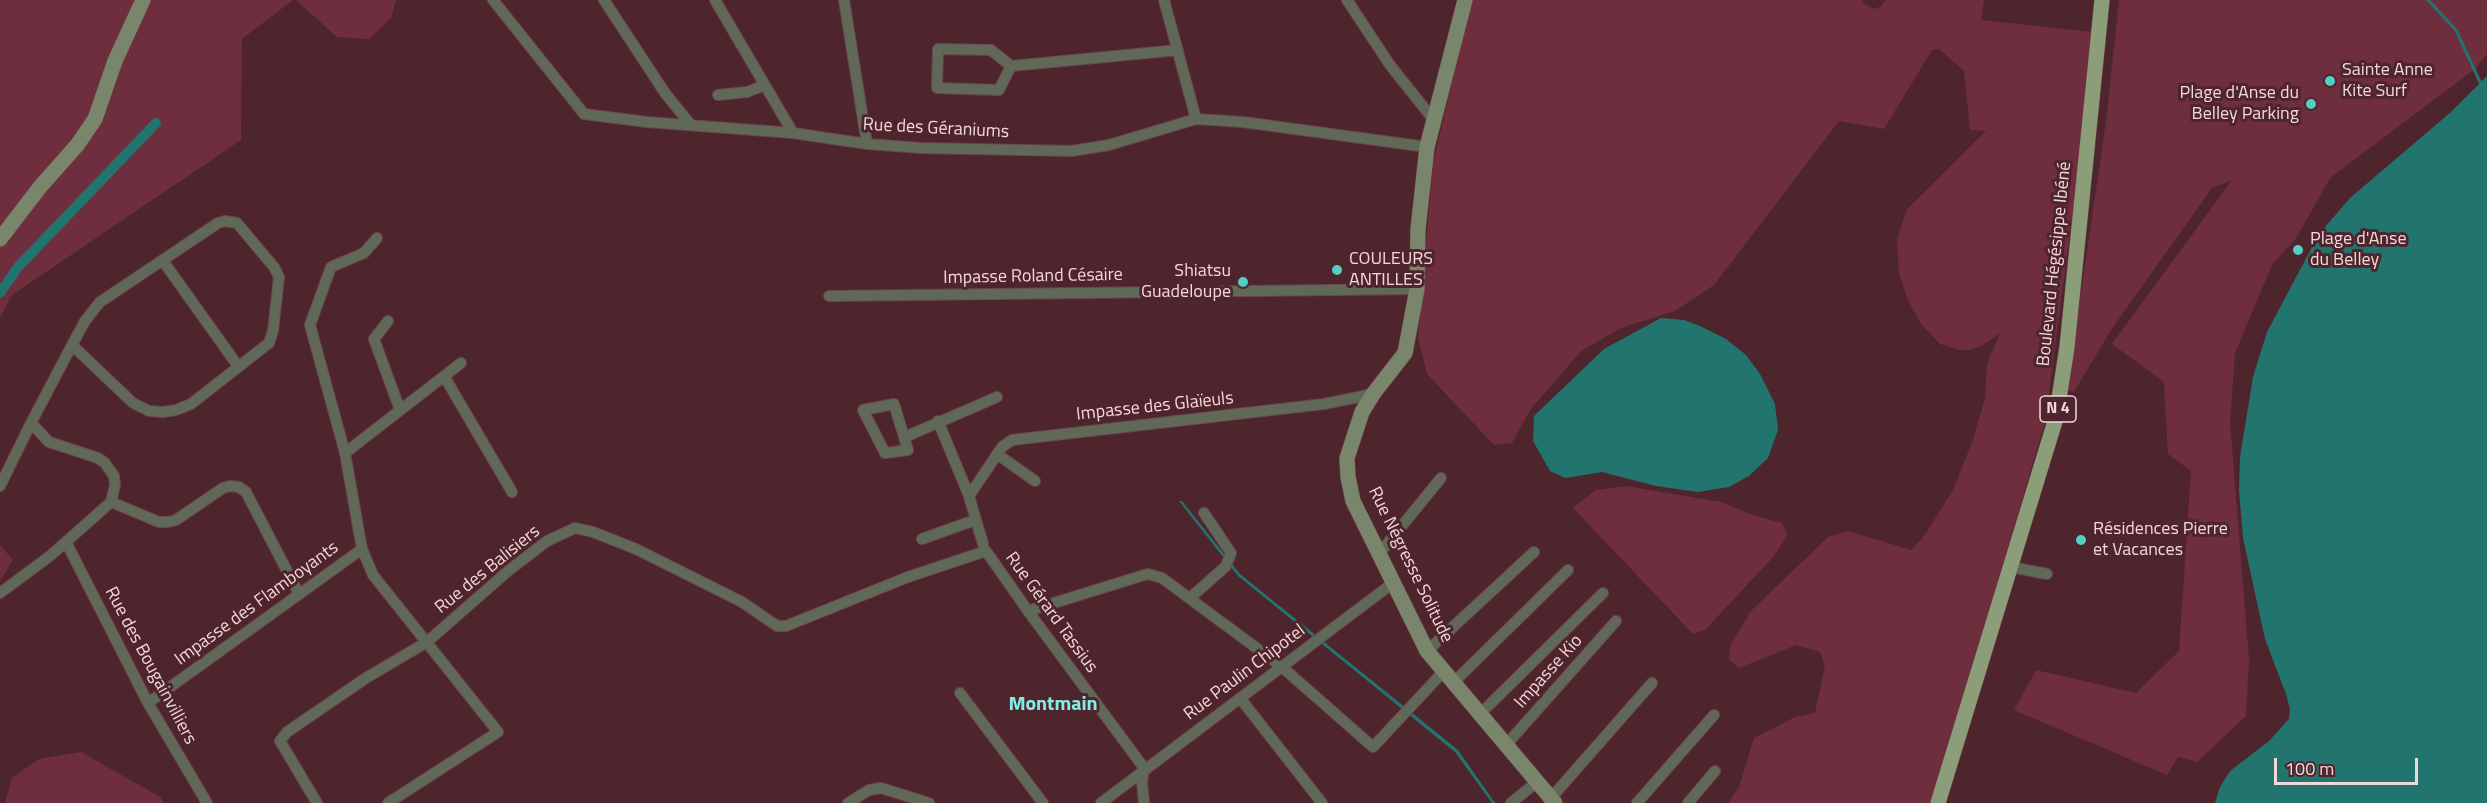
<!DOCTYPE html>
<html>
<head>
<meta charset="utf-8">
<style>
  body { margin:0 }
  #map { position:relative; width:2487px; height:803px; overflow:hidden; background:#4f252d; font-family:"Titillium Web",sans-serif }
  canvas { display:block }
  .scale { position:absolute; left:2274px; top:758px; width:144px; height:27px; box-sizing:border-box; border:3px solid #f3d7da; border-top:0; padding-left:8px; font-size:18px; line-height:21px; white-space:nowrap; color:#f3d7da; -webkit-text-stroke:4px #4f252d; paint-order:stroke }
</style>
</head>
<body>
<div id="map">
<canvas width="2487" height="803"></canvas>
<div class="scale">100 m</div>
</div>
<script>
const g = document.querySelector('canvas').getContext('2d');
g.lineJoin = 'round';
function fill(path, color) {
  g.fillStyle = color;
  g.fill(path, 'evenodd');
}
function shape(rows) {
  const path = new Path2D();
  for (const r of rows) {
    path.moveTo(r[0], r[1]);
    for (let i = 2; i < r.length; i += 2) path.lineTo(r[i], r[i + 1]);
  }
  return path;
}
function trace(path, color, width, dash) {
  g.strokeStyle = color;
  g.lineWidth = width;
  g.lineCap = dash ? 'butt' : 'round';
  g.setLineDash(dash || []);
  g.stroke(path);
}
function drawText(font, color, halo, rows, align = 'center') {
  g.font = font + ' "Titillium Web",sans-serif';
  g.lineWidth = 6;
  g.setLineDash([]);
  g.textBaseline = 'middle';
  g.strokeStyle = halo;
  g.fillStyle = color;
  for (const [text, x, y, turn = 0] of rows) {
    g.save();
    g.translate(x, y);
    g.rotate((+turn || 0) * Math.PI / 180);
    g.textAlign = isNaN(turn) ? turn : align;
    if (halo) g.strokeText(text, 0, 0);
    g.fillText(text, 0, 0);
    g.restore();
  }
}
const green = shape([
  [0,0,293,0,242,39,241,140,12,295,0,318],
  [296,0,396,0,391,18,369,39,337,37],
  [1472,0,1862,0,1864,4,1874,9,1882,6,1885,0,1984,0,1981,20,2092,32,2089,89,2045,422,1932,803,1728,803,1739,787,1754,738,1795,717,1815,713,1825,666,1820,652,1796,645,1739,668,1729,660,1730,646,1751,611,1828,537,1848,531,1911,550,1924,536,1953,490,1973,440,1985,398,1987,364,2000,333,1983,345,1970,350,1960,350,1940,344,1921,324,1908,300,1899,274,1897,239,1907,209,1986,131,1970,130,1964,71,1939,49,1932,50,1884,129,1839,121,1714,285,1675,311,1621,328,1581,351,1530,410,1512,443,1494,445,1427,374,1418,337,1433,163],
  [2119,0,2487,0,2487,54,2475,69,2330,178,2297,237,2272,265,2235,353,2230,421,2249,659,2246,716,2197,762,2178,757,2167,775,2014,710,2036,670,2136,693,2179,651,2191,471,2168,454,2164,382,2112,344,2232,180,2212,188,2111,330,2074,392,2067,390,2106,121],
  [1626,486,1721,502,1752,515,1782,523,1787,535,1774,556,1705,630,1693,634,1573,508,1596,490],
  [0,545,13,560,0,581],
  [81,752,160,797,164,803,5,803,12,778,39,759]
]);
const water = shape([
  [2487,76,2487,803,2215,803,2220,787,2230,771,2269,741,2289,719,2290,709,2286,694,2265,639,2243,538,2239,491,2240,457,2253,377,2267,332,2319,234,2350,198,2451,112],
  [1661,318,1684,320,1700,326,1726,339,1746,355,1760,374,1775,404,1778,430,1768,458,1749,476,1729,487,1698,492,1656,486,1602,472,1565,478,1550,471,1533,441,1534,416,1604,349],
  [1179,501,1182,501,1240,574,1458,750,1495,803,1492,803,1455,752,1238,576]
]);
const stream = shape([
  [2428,0,2456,30,2480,82]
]);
const canal = shape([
  [0,293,18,267,156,123]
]);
const street = shape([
  [493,0,584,114,647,122,793,133,867,144,922,148,1072,151,1109,145,1196,119,1243,122,1427,147],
  [604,0,665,93,691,125],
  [715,0,793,133],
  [844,0,867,144],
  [1164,0,1196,119],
  [1347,0,1390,65,1433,119],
  [1011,66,999,90,937,88,938,49,991,50,1011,66,1178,50],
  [718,95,747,92,765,85],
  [377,238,364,253,331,267,310,325,345,453,362,549,373,575,498,732,388,803],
  [163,261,238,366],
  [829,296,1417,289],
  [388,321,374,339,400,410],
  [444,376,512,492],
  [894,404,908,450,885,453,863,410,894,404],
  [938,421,969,496,983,544],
  [905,437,997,397],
  [345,453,461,363],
  [997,454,1035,481],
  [0,486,31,423,72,345,85,321,100,302,218,223,225,221,237,223,274,267,279,277,273,331,269,343,191,404,176,410,163,412,149,411,133,403,72,345],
  [969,496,1002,447,1012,440,1324,404,1373,394],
  [111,502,159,522,168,522,176,520,223,488,230,486,239,487,246,492,299,594],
  [922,539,975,520],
  [66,542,148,703,207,803],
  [1379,554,1441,478],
  [2011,567,2047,574],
  [0,593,50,556,111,502,115,485,114,476,105,463,98,458,49,442,31,423],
  [1190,598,1226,566,1231,553,1204,513],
  [1028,611,1141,576,1148,574,1162,578,1282,667,1373,747,1444,671],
  [1427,651,1534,552],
  [1454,682,1568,570],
  [960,693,1043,803],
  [1240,698,1322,803],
  [148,703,362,549],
  [1480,714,1603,593],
  [1506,745,1616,621],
  [1551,798,1652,683],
  [317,803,280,741,287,732,366,678,427,642,508,571,547,541,575,528,593,532,636,549,742,602,777,626,786,626,908,577,986,551,1028,611,1144,768],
  [848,803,869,790,881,788,929,803],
  [1101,803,1393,583],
  [1144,803,1142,781,1144,768],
  [1511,803,1538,781],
  [1637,803,1714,715],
  [1688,803,1715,771]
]);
const secondary = shape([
  [1465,0,1427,147,1418,229,1417,289,1405,353,1373,394,1362,412,1347,458,1348,477,1353,501,1427,651,1555,803],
  [0,239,40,187,78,144,95,119,115,61,143,0]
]);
const primary = shape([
  [1938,803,2056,418,2067,347,2102,0]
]);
const markers = [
  [2330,81,6,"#55cec5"],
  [2311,104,6,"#55cec5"],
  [2298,250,6,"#55cec5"],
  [1337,270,6,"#55cec5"],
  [1243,282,6,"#55cec5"],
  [2081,540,6,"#55cec5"]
];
const shields = [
  [2058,409,36]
];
const shieldNames = [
  ["N 4",2058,409]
];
const poiNames = [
  ["Sainte Anne",2342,71],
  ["Kite Surf",2342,92],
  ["Plage d'Anse du",2299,94,"right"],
  ["Belley Parking",2299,115,"right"],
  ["Plage d'Anse",2310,240],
  ["du Belley",2310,261],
  ["COULEURS",1349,260],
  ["ANTILLES",1349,281],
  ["Shiatsu",1231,272,"right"],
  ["Guadeloupe",1231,293,"right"],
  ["Résidences Pierre",2093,530],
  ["et Vacances",2093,551]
];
const streetNames = [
  ["Rue des Géraniums",936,129,3],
  ["Boulevard Hégésippe Ibéné",2055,264,-84],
  ["Impasse Roland Césaire",1033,277,-1],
  ["Impasse des Glaïeuls",1155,407,-6],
  ["Rue Négresse Solitude",1410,565,64],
  ["Rue des Balisiers",488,570,-39],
  ["Impasse des Flamboyants",257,604,-36],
  ["Rue Gérard Tassius",1051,613,54],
  ["Rue des Bougainvilliers",150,666,62],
  ["Impasse Kio",1549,672,-48],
  ["Rue Paulin Chipotel",1245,673,-37]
];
const neighbourhoodNames = [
  ["Montmain",1053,705]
];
fill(green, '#6f2e3d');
fill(water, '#22746f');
trace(stream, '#22746f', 3);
trace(canal, '#22746f', 10);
trace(street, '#6d454c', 12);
trace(secondary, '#6d454c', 16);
trace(primary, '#6d454c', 16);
trace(street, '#606958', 10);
trace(secondary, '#79866b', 15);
trace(primary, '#8c9d79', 15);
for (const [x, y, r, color] of markers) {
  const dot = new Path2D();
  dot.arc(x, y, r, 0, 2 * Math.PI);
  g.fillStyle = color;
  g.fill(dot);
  trace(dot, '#4f252d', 2);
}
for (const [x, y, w] of shields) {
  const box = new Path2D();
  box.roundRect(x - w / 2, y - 13, w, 26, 4.5);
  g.fillStyle = '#4f252d';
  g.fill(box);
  trace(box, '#f3d7da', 1.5);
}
drawText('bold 16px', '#f3d7da', null, shieldNames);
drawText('18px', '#f3d7da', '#4f252d', poiNames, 'left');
drawText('18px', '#f3d7da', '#4f252d', streetNames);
drawText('bold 20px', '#83eee5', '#4f252d', neighbourhoodNames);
</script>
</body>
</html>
